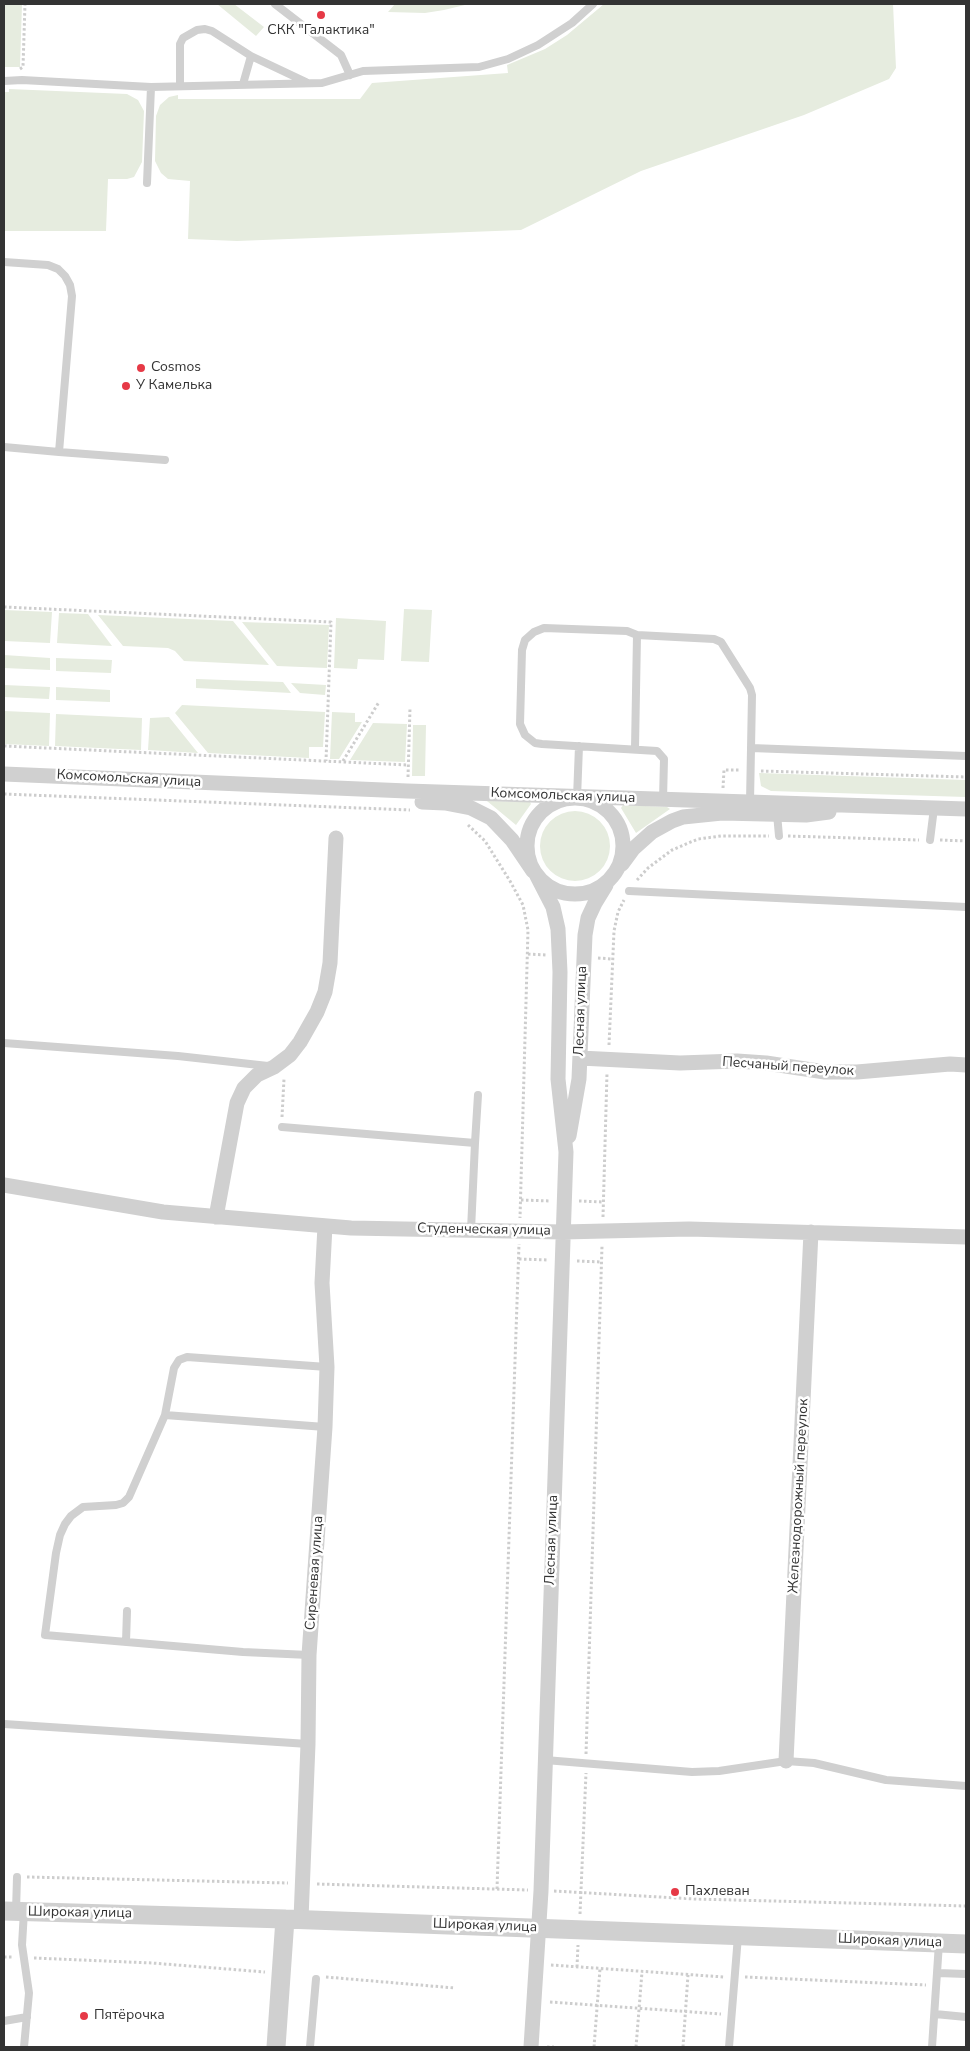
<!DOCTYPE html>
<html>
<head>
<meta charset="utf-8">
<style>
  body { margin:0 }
  #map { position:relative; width:970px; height:2051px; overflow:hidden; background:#fff; font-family:"Nunito Sans",sans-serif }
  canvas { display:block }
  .frame { position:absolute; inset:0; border:5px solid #333; pointer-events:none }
</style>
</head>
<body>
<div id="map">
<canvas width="970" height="2051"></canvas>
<div class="frame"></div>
</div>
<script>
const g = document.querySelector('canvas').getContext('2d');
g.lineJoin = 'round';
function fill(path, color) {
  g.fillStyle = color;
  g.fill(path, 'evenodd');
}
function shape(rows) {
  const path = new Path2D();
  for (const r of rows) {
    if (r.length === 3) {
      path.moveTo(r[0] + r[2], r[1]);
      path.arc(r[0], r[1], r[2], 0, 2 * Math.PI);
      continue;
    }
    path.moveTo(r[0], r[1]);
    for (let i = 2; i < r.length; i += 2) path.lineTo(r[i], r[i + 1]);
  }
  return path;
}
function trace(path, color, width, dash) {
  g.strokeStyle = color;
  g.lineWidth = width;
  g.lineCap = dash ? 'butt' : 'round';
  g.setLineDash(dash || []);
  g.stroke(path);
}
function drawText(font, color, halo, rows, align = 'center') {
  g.font = font + ' "Nunito Sans",sans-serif';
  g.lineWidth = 5;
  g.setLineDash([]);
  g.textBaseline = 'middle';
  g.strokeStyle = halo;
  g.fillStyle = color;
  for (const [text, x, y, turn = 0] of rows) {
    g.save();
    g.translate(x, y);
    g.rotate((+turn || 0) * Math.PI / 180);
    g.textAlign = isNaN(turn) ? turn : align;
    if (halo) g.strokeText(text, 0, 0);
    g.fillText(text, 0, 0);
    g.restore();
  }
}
const green = shape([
  [4,4,22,4,20,67,4,67],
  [217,4,234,4,264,27,256,36],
  [395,4,469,4,444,10,425,13,388,12],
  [604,4,893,4,896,68,889,79,804,115,641,171,521,230,237,241,188,239,190,181,168,179,161,173,155,161,156,116,160,105,169,97,178,95,178,99,360,99,372,83,508,73,507,65,545,49,567,35],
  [9,89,127,94,138,100,144,111,142,162,134,177,127,179,108,179,106,231,4,231,4,92,9,92],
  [404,609,432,610,429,662,401,661],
  [4,610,52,612,50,643,4,641],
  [59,613,88,614,112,646,57,643],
  [98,615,233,621,269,665,184,661,175,651,168,648,123,646],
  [336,618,386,621,384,660,358,659,357,669,334,668],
  [242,622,329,625,327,668,277,666],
  [4,655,50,658,50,670,4,668],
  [56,658,112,660,111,673,56,671],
  [196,679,283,682,291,693,196,688],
  [291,683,326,685,325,695,300,693],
  [4,685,50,687,49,699,4,697],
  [56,687,110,690,110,702,56,700],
  [182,705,325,712,323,747,309,747,309,758,208,753,175,713],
  [4,711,50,713,49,746,4,744],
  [332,712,355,713,355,722,362,722,339,759,330,759],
  [56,714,142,718,141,750,55,746],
  [169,717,198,753,148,750,150,718],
  [373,723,407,724,405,762,350,760],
  [413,725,426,725,425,776,412,776],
  [759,773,966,780,966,797,771,791,761,786],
  [487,801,530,802,531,804,516,825],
  [623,805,667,807,670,809,636,833,621,808],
  [575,846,35]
]);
const path = shape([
  [20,69,23,67,25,4],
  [4,607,331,622,326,761],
  [4,746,408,765],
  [343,761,379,702],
  [761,771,966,777],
  [408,777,410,708],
  [723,788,724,770,740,770],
  [4,794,410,810],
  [468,825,485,841,510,881,523,905,528,930,520,1218],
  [788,836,919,840],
  [940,840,966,841],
  [637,880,648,868,672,850,698,839,721,836,769,836],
  [528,954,547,955],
  [598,958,612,959],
  [609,1045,614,931,618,912,624,900],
  [282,1117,284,1079],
  [521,1200,550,1201],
  [579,1201,603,1202],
  [603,1217,607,1073],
  [519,1259,548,1260],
  [577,1261,602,1262],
  [586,1754,602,1246],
  [27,1877,288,1883],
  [317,1884,528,1890],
  [497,1889,519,1244],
  [554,1891,695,1899,966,1906],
  [580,1914,586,1773],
  [4,1957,13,1957],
  [34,1958,152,1963,265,1972],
  [551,1965,724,1977],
  [577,1967,578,1945],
  [326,1977,455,1988],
  [745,1977,926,1985],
  [550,2002,721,2014],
  [547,2047,554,2047],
  [594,2047,600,1969],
  [636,2047,642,1972],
  [683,2047,688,1975]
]);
const service = shape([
  [275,4,341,55,350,75],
  [4,81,22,80,151,87,322,83,363,71,479,67,508,59,538,45,572,23,593,4],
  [243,84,251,56],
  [180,86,180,44,183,38,197,30,205,29,212,31,251,56,306,82],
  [147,183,151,87],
  [4,262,48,265,58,269,65,276,70,285,72,296,59,452,4,447],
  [59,452,165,460],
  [635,748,637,635],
  [751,748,966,756],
  [577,798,579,746],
  [663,800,664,759,657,751,542,744,535,743,525,735,520,724,522,650,525,640,534,632,544,628,627,631,637,635,714,639,721,642,750,688,752,695,750,802],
  [777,814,779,836],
  [930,840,934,808],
  [629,891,966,907],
  [4,1043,178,1056,268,1066],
  [282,1127,475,1143,471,1230],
  [475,1143,478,1095],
  [165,1415,325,1427],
  [126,1642,127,1611],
  [309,1655,243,1652,45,1635,56,1553,60,1535,65,1524,71,1516,83,1507,116,1505,123,1503,129,1497,165,1415,174,1368,179,1360,187,1357,327,1367],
  [4,1724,308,1744],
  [545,1760,692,1772,719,1771,786,1761,814,1763,886,1780,966,1786],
  [16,1911,17,1877],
  [24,1911,22,1945,29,1993,24,2047],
  [938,1973,966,1974],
  [935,2014,966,2017],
  [4,2021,27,2017],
  [310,2047,316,1979],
  [729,2047,738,1936],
  [932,2047,939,1943]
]);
const minor = shape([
  [4,774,407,791,966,809],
  [575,846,48],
  [422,802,445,803,471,808,491,818,512,840,533,871],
  [622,864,633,849,652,832,672,821,683,817,722,813,806,815,829,812],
  [580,1058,680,1063,737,1061,766,1063,825,1072,857,1072,950,1064,966,1065],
  [569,1136,579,1079,585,935,588,918,595,903,606,885],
  [4,1185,163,1212,351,1228,563,1232,689,1229,966,1237],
  [216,1217,237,1103,244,1088,257,1075,274,1067,290,1055,300,1042,317,1012,325,992,330,963,336,838],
  [786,1761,811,1232],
  [301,1919,308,1744,309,1655,325,1427,327,1367,322,1283,325,1226],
  [531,2047,541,1891,566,1152,558,1079,560,972,558,929,553,907,537,876]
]);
const tertiary = shape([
  [4,1911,285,1919,966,1944],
  [276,2047,285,1919]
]);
const markers = [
  [321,15,5,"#e63946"],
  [141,368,5,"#e63946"],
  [126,386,5,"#e63946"],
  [675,1892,5,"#e63946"],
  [84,2016,5,"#e63946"]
];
const poiNames = [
  ["СКК \"Галактика\"",321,31,"center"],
  ["Cosmos",151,368],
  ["У Камелька",136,386],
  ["Пахлеван",685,1892],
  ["Пятёрочка",94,2016]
];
const streetNames = [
  ["Комсомольская улица",129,779,3],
  ["Комсомольская улица",563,796,2],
  ["Лесная улица",581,1011,-88],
  ["Песчаный переулок",788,1067,4],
  ["Студенческая улица",484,1230,1],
  ["Железнодорожный переулок",799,1496,-87],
  ["Лесная улица",552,1540,-88],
  ["Сиреневая улица",315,1573,-86],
  ["Широкая улица",80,1913,1],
  ["Широкая улица",485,1926,2],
  ["Широкая улица",890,1941,2]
];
fill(green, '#e6ecdf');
trace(path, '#cdcdcd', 3, [2.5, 2.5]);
trace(service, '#d0d0d0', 8);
trace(minor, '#d0d0d0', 15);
trace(tertiary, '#d0d0d0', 19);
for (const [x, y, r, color] of markers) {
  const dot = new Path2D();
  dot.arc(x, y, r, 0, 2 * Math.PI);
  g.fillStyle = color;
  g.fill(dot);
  trace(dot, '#fff', 2);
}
drawText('14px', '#333', '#fff', poiNames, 'left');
drawText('14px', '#333', '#fff', streetNames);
</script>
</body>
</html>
